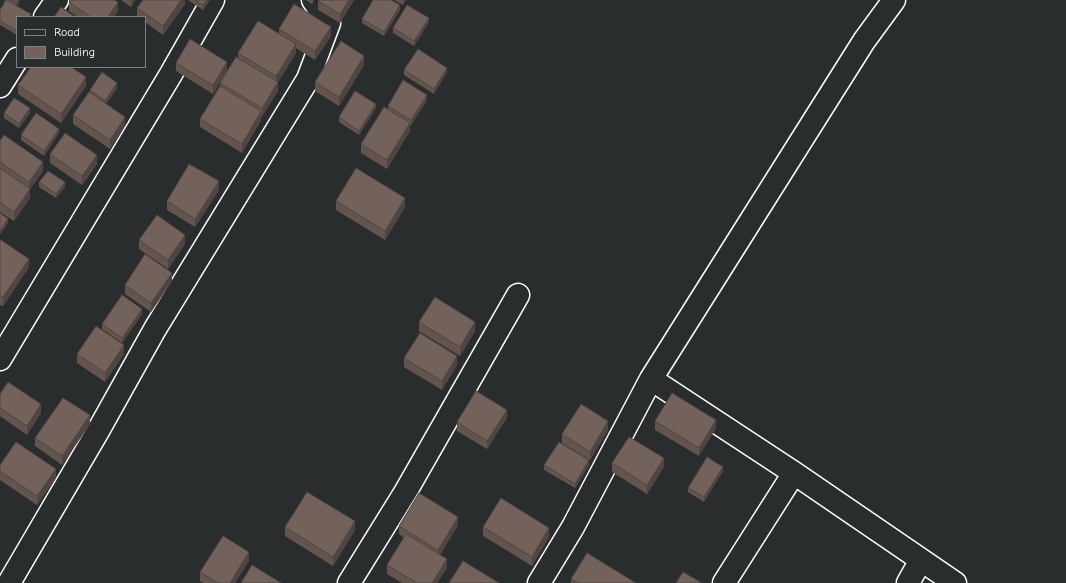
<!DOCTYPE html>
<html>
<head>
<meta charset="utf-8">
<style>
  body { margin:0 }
  #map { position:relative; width:1066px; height:583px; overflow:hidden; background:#2a2d2e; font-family:"Comic Neue",sans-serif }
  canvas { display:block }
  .legend { position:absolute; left:16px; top:16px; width:130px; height:52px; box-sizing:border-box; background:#2a2d2e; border:1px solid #7f8182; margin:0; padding:5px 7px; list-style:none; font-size:12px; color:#fff }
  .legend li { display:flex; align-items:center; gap:8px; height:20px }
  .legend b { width:20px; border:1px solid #7f8182 }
</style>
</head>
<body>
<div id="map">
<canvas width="1066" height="583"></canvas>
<ul class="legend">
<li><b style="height:5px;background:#2a2d2e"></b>Road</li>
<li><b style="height:11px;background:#73625b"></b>Building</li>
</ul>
</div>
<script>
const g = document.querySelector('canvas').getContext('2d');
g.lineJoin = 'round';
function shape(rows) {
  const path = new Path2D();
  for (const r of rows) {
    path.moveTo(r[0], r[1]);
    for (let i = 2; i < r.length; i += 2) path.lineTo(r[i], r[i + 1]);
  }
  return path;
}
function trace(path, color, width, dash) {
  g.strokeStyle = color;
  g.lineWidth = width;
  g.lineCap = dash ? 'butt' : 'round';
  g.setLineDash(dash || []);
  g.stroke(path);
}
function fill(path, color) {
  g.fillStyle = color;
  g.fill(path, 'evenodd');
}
const minor = shape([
  [45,17,57,0],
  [0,86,17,59],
  [0,359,171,74,213,0],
  [651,379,794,473,955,583],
  [9,583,98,431,155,329,308,79,329,23,313,0],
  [349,583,406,491,518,295],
  [539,583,573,527,651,379,864,41,894,0],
  [724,583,794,473],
  [908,583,921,560]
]);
const wall = shape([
  [4,0,20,0,17,6,31,17,17,17,17,35,0,25,0,10,5,1],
  [121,0,135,0,131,7],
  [185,0,185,4,163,35,145,22,145,17,137,17,137,8],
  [188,0,210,0,203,10],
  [306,0,314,0,312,4],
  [319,0,354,0,340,23,318,10,318,1],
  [394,0,406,0,403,5],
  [69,2,118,11,114,17,78,17,69,11],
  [400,10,384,36,362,23,362,19],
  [429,22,414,46,393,33,393,28],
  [279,29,331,36,315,60,296,48,296,53,278,82,278,91,261,117,261,120,242,153,200,127,200,119,220,86,220,83,238,58,238,53,279,34],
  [176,63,227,71,213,94,176,71],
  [364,65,339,106,315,91,315,82],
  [404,70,447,72,434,94,404,75],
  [18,85,86,86,61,123,18,94],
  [117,88,106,104,125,125,110,149,73,124,73,115,90,92,90,90],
  [427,100,411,125,410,125,410,131,387,169,361,153,361,144,388,109,388,106],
  [376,108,359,135,339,122,339,117],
  [4,113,30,113,19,128,4,118],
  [59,133,44,156,21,140,21,135],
  [0,141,43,171,30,189,30,198,14,221,0,212],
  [50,154,97,164,82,185,50,163],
  [39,182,65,187,56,198,39,187],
  [219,190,195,227,167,210,167,201],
  [336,201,405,207,385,240,336,210],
  [139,240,185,244,168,269,139,249],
  [0,241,29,267,3,306,0,305],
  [172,281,151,312,125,294,125,285],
  [142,314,122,343,102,329,102,324],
  [419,322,475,331,460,356,419,331],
  [77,354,124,354,105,382,77,363],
  [404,358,457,365,442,390,404,367],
  [0,394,41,413,27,435,0,416],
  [507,418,487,449,457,431,457,422],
  [655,421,716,428,699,456,655,430],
  [90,424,62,465,35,446,35,438],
  [608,430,590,460,562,443,562,434],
  [612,463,664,467,647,494,612,472],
  [0,465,56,478,37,505,0,480],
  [544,465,589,465,575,488,544,470],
  [723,471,704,502,688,492,688,488],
  [458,525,440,555,447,568,437,583,402,583,387,574,387,565,404,538,399,534,399,526],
  [285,527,355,530,333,566,285,536],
  [483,527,549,537,532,566,483,536],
  [249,561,235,583,203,583,200,581,200,572],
  [571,579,636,583,571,583]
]);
const shadedWall = shape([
  [18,0,20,0,16,7,16,3],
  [131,0,135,0,131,7],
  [181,0,185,0,185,4,163,35,163,26],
  [207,0,210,0,203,10,203,5],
  [349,0,354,0,340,23,340,14],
  [403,0,406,0,403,5],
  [118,2,118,11,114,17,108,17],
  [400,5,400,10,384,36,384,32],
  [429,18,429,22,414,46,414,41],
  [331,27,331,36,315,60,315,51],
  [296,44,296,53,278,82,278,91,262,117,262,108,276,85,276,76],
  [364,56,364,65,339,106,339,97],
  [227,62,227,71,213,94,213,85],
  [447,68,447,72,434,94,434,89],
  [86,77,86,86,61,123,61,114],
  [117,83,117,88,105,106,105,101],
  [427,95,427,100,411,125,411,120],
  [376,104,376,108,359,135,359,131],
  [30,108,30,113,19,128,19,124],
  [261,111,261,120,242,153,242,144],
  [125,117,125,125,110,149,110,140],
  [410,123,410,131,387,169,387,160],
  [59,129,59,133,44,156,44,151],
  [97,155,97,164,82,185,82,176],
  [43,162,43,171,29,191,29,182],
  [219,181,219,190,195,227,195,219],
  [65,182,65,187,56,198,56,194],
  [30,189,30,198,14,221,14,212],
  [405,198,405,207,385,240,385,231],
  [8,219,8,223,0,235,0,231],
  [185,235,185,244,168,269,168,260],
  [29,259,29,267,3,306,3,297],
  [172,273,172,281,151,312,151,303],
  [142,309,142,314,122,343,122,338],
  [475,322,475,331,460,356,460,347],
  [124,345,124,354,105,382,105,373],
  [457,356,457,365,442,390,442,381],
  [41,404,41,413,27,435,27,426],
  [507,410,507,418,487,449,487,441],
  [90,415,90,424,62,465,62,456],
  [716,420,716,428,699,456,699,448],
  [608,421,608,430,590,460,590,452],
  [664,458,664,467,647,494,647,485],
  [589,460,589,465,575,488,575,484],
  [723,467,723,471,704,502,704,497],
  [56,469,56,478,37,505,37,496],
  [458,517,458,525,438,558,438,550],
  [355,521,355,530,333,566,333,557],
  [549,528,549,537,532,566,532,557],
  [249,552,249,561,235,583,230,583],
  [447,559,447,568,437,583,432,583]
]);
const building = shape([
  [6,0,31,14,29,17,17,17,17,31,0,21,0,10,6,0],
  [12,0,18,0,16,3,12,0],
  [70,0,114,0,118,2,108,17,91,17,69,2,70,0],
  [143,0,181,0,163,26,137,8,143,0],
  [195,0,207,0,203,5,195,0],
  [319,0,349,0,340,14,318,1,319,0],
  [373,0,391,0,400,5,384,32,362,19,373,0],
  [294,4,331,27,315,51,279,29,294,4],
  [407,5,429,18,414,41,393,28,407,5],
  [61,7,75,17,54,17,61,7],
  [258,21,296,44,276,76,238,53,258,21],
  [190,39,227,62,213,85,176,63,190,39],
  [341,41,364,56,339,97,315,82,341,41],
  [418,49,447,68,434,89,404,70,418,49],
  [236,57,278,82,262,108,220,83,236,57],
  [31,67,71,67,86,77,61,114,18,85,31,67],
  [102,72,117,83,105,101,90,90,102,72],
  [403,80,427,95,411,120,388,106,403,80],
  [220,86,261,111,242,144,200,119,220,86],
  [355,91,376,104,359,131,339,117,355,91],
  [89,92,125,117,110,140,73,115,89,92],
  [14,98,30,108,19,124,4,113,14,98],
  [384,107,410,123,387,160,361,144,384,107],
  [36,113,59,129,44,151,21,135,36,113],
  [65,133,97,155,82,176,50,154,65,133],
  [4,135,43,162,29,182,0,162,0,141,4,135],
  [189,164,219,181,195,219,167,201,189,164],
  [0,168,30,189,14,212,0,203,0,168],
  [356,168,405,198,385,231,336,201,356,168],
  [48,171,65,182,56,194,39,182,48,171],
  [0,213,8,219,0,231,0,213],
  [157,215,185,235,168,260,139,240,157,215],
  [1,240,29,259,3,297,0,296,0,241,1,240],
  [145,254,172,273,151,303,125,285,145,254],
  [122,295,142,309,122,338,102,324,122,295],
  [435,297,475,322,460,347,419,322,435,297],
  [96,326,124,345,105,373,77,354,96,326],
  [420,333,457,356,442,381,404,358,420,333],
  [8,382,41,404,27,426,0,408,0,394,8,382],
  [476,391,507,410,487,441,457,422,476,391],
  [672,393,716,420,699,448,655,421,672,393],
  [63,398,90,415,62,456,35,438,63,398],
  [581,404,608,421,590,452,562,434,581,404],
  [629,437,664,458,647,485,612,463,629,437],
  [16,442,56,469,37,496,0,471,0,465,16,442],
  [559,442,589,460,575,484,544,465,559,442],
  [707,457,723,467,704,497,688,488,707,457],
  [307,492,355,521,333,557,285,527,307,492],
  [419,493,458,517,438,550,399,526,419,493],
  [501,498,549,528,532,557,483,527,501,498],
  [406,534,447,559,432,583,417,583,387,565,406,534],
  [223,536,249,552,230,583,218,583,200,572,223,536],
  [587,553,636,583,578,583,571,579,587,553],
  [463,561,499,583,449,583,463,561],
  [252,565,281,583,241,583,252,565],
  [683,572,702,583,676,583,683,572]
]);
trace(minor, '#fff', 25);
trace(minor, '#2a2d2e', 22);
fill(wall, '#63544e');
fill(shadedWall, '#504540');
fill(building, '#73625b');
trace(building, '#504540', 1);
</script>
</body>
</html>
